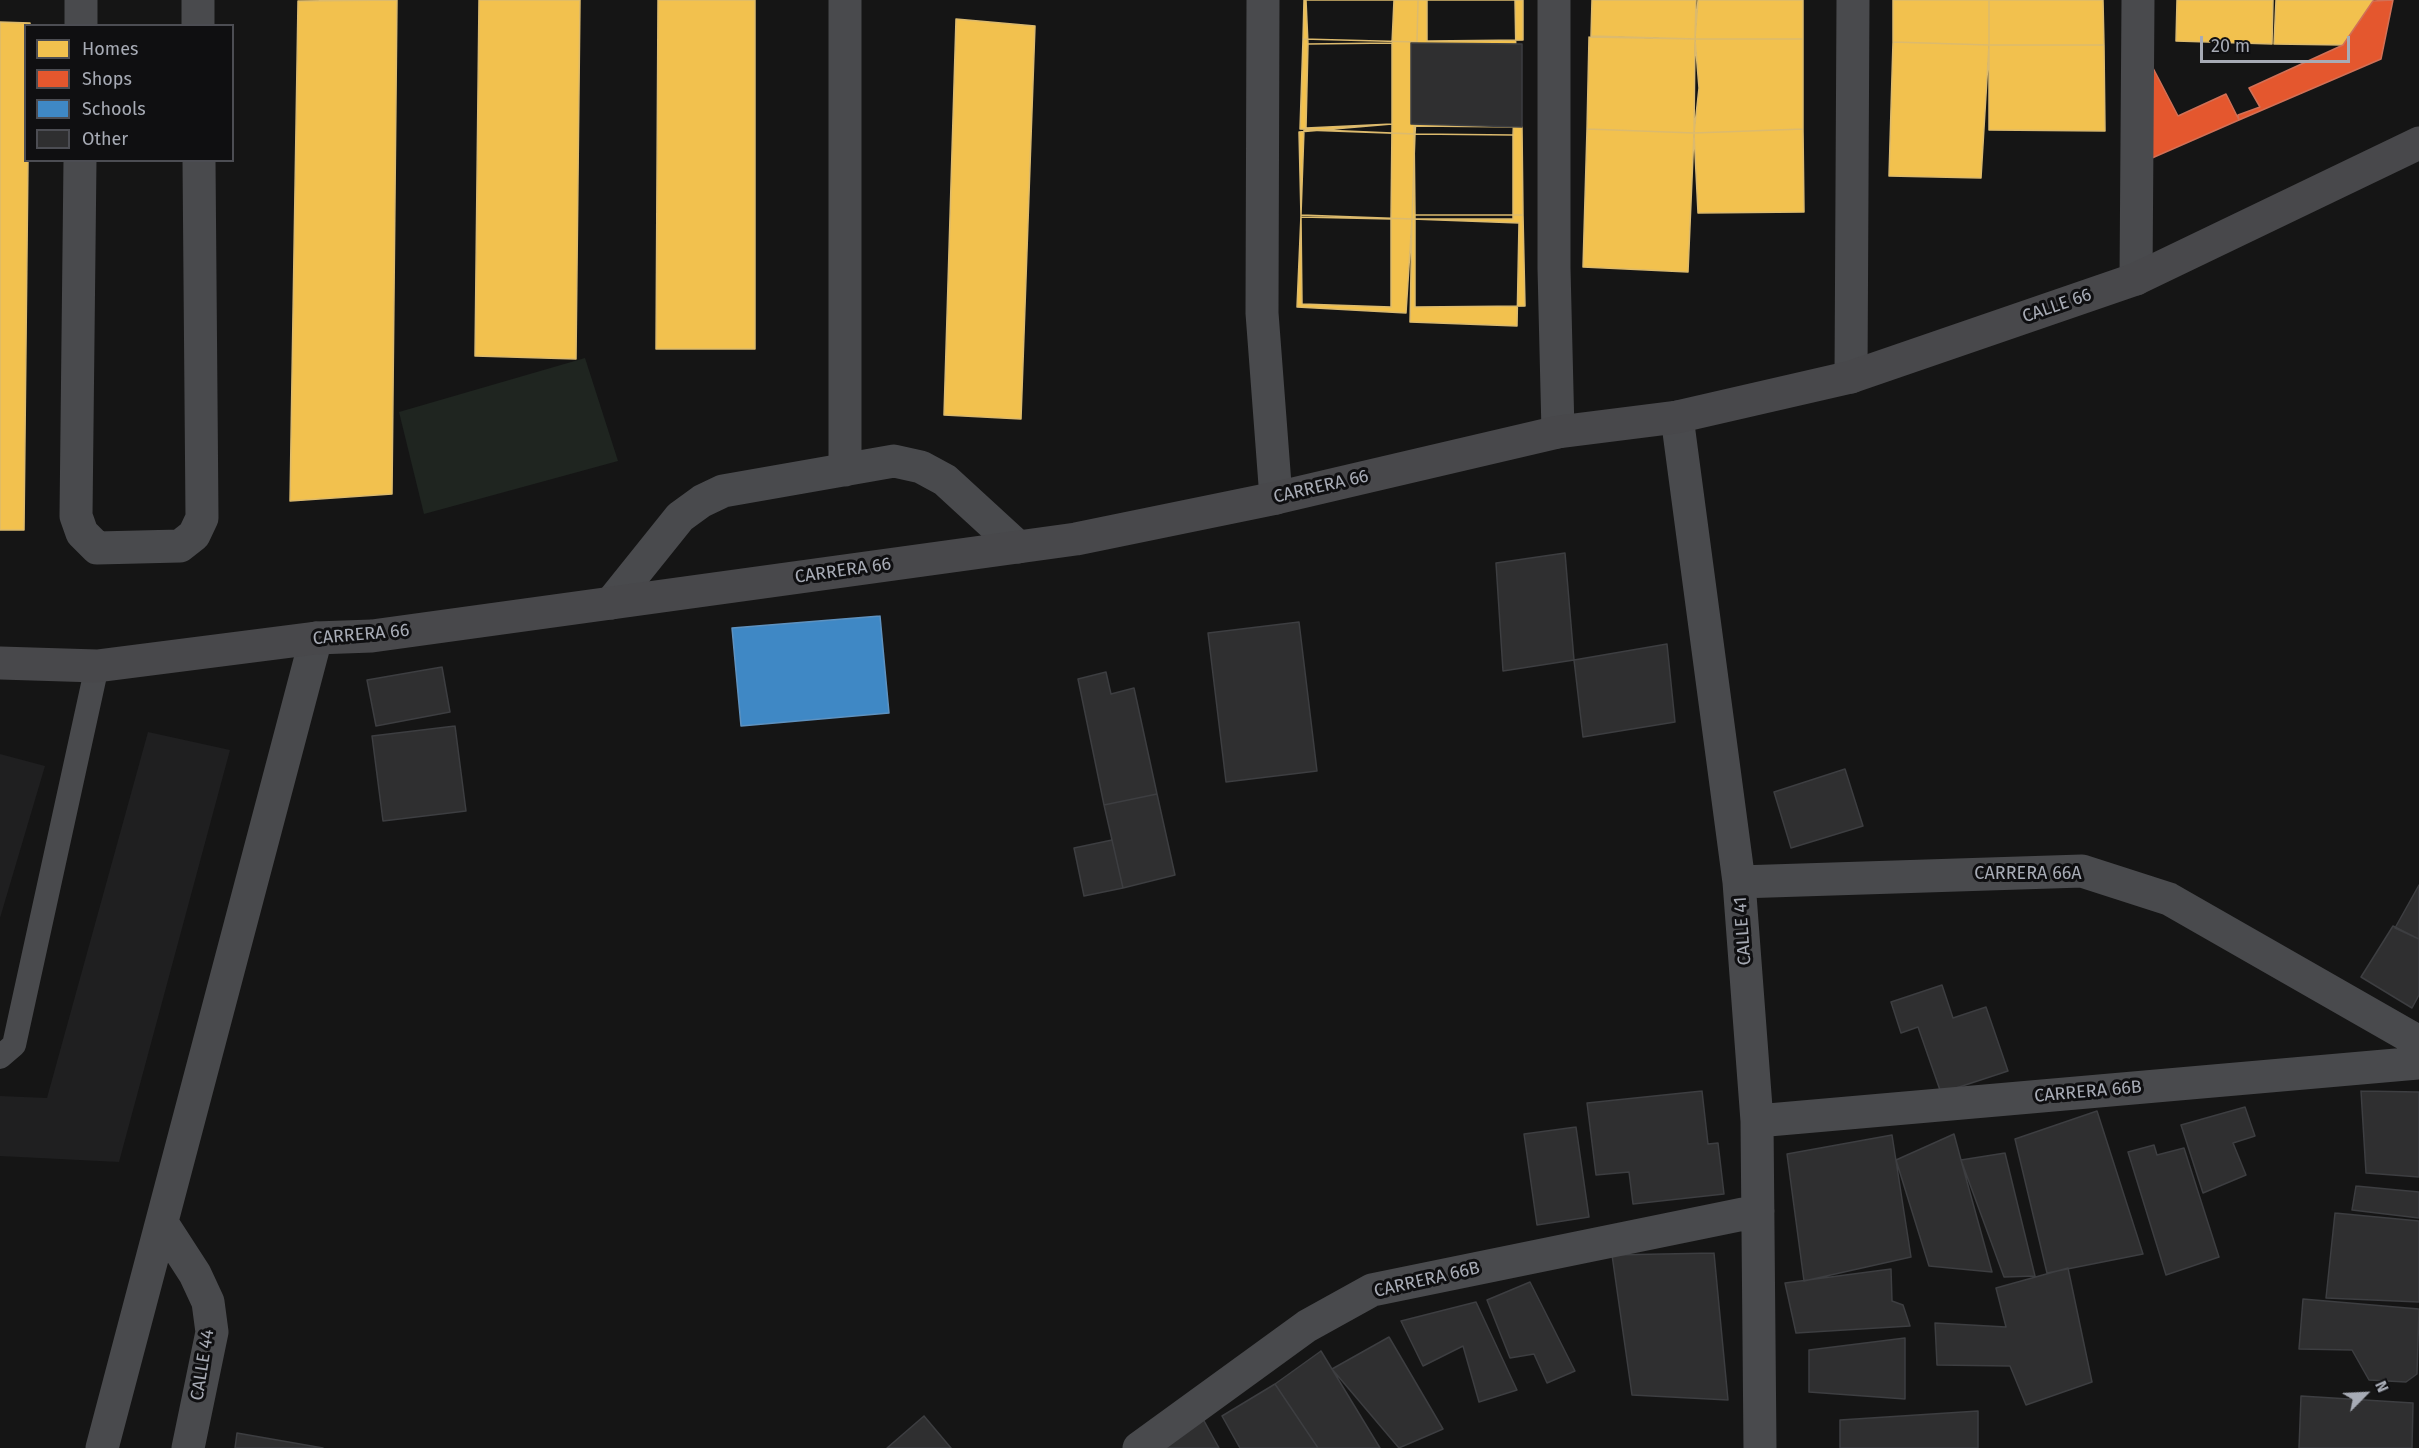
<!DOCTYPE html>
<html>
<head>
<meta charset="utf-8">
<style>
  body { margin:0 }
  #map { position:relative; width:2419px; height:1448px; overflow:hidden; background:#151515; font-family:"Fira Sans",sans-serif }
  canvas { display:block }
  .legend { position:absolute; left:24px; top:24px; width:210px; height:138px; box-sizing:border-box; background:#0f0f11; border:2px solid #4c4d53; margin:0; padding:8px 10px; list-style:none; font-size:18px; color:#a7abb5 }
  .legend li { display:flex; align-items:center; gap:12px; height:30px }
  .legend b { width:30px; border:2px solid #4c4d53 }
  .north { position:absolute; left:2335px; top:1364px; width:60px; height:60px; -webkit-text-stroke:4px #0f0f11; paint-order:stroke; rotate:66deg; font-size:16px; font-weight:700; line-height:24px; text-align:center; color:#a7abb5 }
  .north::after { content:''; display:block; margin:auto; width:21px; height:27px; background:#a7abb5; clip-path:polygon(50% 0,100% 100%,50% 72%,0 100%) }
  .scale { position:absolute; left:2200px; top:36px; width:150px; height:27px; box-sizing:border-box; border:3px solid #a7abb5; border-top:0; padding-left:8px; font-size:18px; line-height:21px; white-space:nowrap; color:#a7abb5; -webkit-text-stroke:4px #0f0f11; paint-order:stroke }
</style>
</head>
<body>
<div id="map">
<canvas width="2419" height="1448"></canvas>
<ul class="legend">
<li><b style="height:16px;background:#f2c14e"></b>Homes</li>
<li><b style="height:16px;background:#e4572e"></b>Shops</li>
<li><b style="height:16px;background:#3f88c5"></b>Schools</li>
<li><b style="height:16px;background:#2f2f30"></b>Other</li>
</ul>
<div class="north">N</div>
<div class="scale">20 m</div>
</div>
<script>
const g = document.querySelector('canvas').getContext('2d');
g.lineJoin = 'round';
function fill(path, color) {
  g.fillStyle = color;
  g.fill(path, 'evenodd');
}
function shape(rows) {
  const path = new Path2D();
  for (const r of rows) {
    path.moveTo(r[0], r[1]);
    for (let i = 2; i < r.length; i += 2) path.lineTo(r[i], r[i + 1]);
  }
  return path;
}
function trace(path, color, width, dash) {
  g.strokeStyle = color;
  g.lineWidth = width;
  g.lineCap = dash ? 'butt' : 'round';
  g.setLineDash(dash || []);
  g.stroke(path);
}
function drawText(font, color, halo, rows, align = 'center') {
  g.font = font + ' "Fira Sans",sans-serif';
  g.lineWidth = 6;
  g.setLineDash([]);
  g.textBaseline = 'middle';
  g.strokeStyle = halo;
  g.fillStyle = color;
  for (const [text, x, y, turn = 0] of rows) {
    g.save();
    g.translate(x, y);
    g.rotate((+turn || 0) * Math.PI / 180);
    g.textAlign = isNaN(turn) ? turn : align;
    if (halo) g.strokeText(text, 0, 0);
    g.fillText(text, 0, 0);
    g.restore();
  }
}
const built = shape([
  [148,732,230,750,119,1162,0,1156,0,1096,47,1098],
  [0,754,45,766,0,918]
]);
const green = shape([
  [585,358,618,461,424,514,399,412]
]);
const homes = shape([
  [397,0,392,494,290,501,298,1,397,0],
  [479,0,580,0,576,359,475,356,479,0],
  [658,0,755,0,755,349,656,349,658,0],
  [1304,0,1418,0,1417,42,1303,39,1304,0],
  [1306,0,1394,0,1392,43,1308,44,1306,0],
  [1418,0,1515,0,1516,59,1420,60,1417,42,1418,0],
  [1427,0,1523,0,1523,40,1427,41,1427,0],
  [1592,0,1696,0,1695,39,1591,36,1592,0],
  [1698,0,1803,0,1803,39,1695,39,1698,0],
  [1893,0,1989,0,1989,45,1893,42,1893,0],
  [1989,0,2103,0,2104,45,1989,45,1989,0],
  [2177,0,2273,0,2272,44,2176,41,2177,0],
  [2276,0,2373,0,2368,15,2343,45,2274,44,2276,0],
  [956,19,1035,26,1021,419,944,415,956,19],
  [0,22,30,23,30,26,26,26,26,160,28,160,24,530,0,530,0,22],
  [1589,37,1695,39,1694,133,1587,129,1589,37],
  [1303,39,1417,42,1415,134,1300,129,1303,39],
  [1695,39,1803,39,1803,129,1694,133,1699,88,1695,39],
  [1893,42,1989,45,1981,178,1889,176,1893,42],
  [1392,43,1392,124,1306,128,1308,44,1392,43],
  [1989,45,2104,45,2105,131,1989,130,1989,45],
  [1516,59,1513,135,1415,134,1420,60,1516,59],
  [1392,124,1391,219,1301,217,1299,132,1392,124],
  [1414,126,1522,127,1523,215,1415,215,1414,126],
  [1587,129,1694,133,1688,272,1583,267,1587,129],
  [1803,129,1804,212,1698,213,1694,133,1803,129],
  [1304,130,1415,134,1412,219,1301,215,1304,130],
  [1415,134,1513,135,1513,219,1412,219,1415,134],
  [1301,215,1412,219,1406,313,1297,307,1301,215],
  [1415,215,1523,215,1525,306,1415,307,1415,215],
  [1301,217,1391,219,1391,307,1302,304,1301,217],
  [1412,219,1519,223,1517,326,1410,322,1412,219]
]);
const shops = shape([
  [2393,0,2381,59,2239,120,2238,115,2260,107,2249,88,2343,45,2373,1,2393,0],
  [2153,68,2178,116,2226,94,2239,120,2152,158,2153,68]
]);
const schools = shape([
  [880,616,889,713,741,726,732,628,880,616]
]);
const building = shape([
  [1411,43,1522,44,1522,127,1411,124,1411,43],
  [1565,553,1574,660,1503,671,1496,563,1565,553],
  [1299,622,1317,771,1226,782,1208,633,1299,622],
  [1667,644,1675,722,1583,737,1574,660,1667,644],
  [442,667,450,712,376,726,367,680,442,667],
  [1106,672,1111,694,1134,688,1157,794,1104,805,1078,679,1106,672],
  [455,726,466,811,383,821,372,736,455,726],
  [1845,769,1863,826,1791,848,1774,792,1845,769],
  [1157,794,1175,875,1123,888,1104,805,1157,794],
  [1112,840,1123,888,1084,896,1074,848,1112,840],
  [2419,885,2419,939,2395,928,2419,885],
  [2393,926,2419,939,2419,995,2412,1008,2361,977,2393,926],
  [1942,985,1953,1018,1986,1007,2008,1071,1941,1093,1918,1027,1901,1033,1891,1002,1942,985],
  [1702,1091,1708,1144,1718,1143,1724,1194,1633,1204,1629,1172,1596,1175,1587,1103,1702,1091],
  [2361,1091,2419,1092,2419,1177,2366,1173,2361,1091],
  [2245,1107,2255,1136,2233,1143,2246,1175,2203,1193,2181,1125,2245,1107],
  [2097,1111,2143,1254,2047,1273,2015,1139,2097,1111],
  [1576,1127,1589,1217,1537,1225,1524,1134,1576,1127],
  [1954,1134,1961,1160,1992,1272,1929,1266,1896,1160,1954,1134],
  [1892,1135,1911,1257,1804,1281,1787,1154,1892,1135],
  [2154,1145,2157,1155,2184,1148,2219,1257,2166,1275,2128,1152,2154,1145],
  [2005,1153,2035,1276,2004,1277,1961,1160,2005,1153],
  [2356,1186,2419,1192,2419,1218,2352,1210,2356,1186],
  [2335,1213,2419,1221,2419,1302,2326,1298,2335,1213],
  [1714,1253,1728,1400,1632,1395,1612,1255,1714,1253],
  [2068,1268,2092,1382,2026,1405,2010,1366,1937,1365,1935,1323,2006,1327,1996,1288,2068,1268],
  [1891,1269,1892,1301,1903,1305,1910,1326,1796,1333,1785,1283,1891,1269],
  [1530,1282,1575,1371,1547,1383,1534,1354,1510,1358,1487,1300,1530,1282],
  [2303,1299,2419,1309,2417,1374,2406,1382,2369,1380,2352,1350,2299,1349,2303,1299],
  [1476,1302,1517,1390,1479,1402,1463,1346,1423,1366,1401,1321,1476,1302],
  [1389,1337,1443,1429,1399,1448,1332,1369,1389,1337],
  [1905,1338,1905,1399,1809,1392,1809,1350,1905,1338],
  [1321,1351,1380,1448,1318,1448,1275,1384,1321,1351],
  [1275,1384,1318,1448,1240,1448,1222,1416,1275,1384],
  [2301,1396,2413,1403,2412,1448,2299,1448,2301,1396],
  [1978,1411,1978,1448,1840,1448,1840,1420,1978,1411],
  [924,1416,951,1448,887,1448,924,1416],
  [1203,1419,1219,1448,1159,1448,1203,1419],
  [237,1433,323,1448,235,1448,237,1433]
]);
const lane = shape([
  [0,1057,14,1045,97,666]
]);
const street = shape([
  [198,0,198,26],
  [845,0,845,470],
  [1263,0,1262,313,1276,498],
  [1554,0,1554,268,1558,432],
  [81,26,81,0],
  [80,160,76,516,82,533,97,548,180,546,194,535,202,518,199,160],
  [2136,279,2138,0],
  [1851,377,1853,0],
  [1677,417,1739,882,1757,1121,1760,1448],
  [611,603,680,517,702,501,723,491,894,461,921,467,945,480,1018,547],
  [1739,882,2082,871,2169,899,2419,1042],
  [1757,1121,2419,1063],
  [162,1223,195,1274,208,1302,212,1332,188,1448],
  [102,1448,316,638],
  [1139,1448,1307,1326,1372,1290,1758,1211]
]);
const secondary = shape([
  [0,663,97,666,316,638,372,636,1076,539,1276,498,1558,432,1677,417,1851,377,2136,279,2419,143]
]);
const streetNames = [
  ["CALLE 66",2057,306,-19],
  ["CARRERA 66",1321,487,-13],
  ["CARRERA 66",843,571,-8],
  ["CARRERA 66",361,635,-5],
  ["CARRERA 66A",2028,874],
  ["CALLE 41",1743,931,-94],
  ["CARRERA 66B",2088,1092,-5],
  ["CARRERA 66B",1427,1280,-13],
  ["CALLE 44",203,1365,-81]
];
fill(built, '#1f1f20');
fill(green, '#1f2520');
fill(homes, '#f2c14e');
trace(homes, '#dcba6d', 1.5);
fill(shops, '#e4572e');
trace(shops, '#d27056', 1.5);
fill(schools, '#3f88c5');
trace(schools, '#5e92c0', 1.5);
fill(building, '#2f2f30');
trace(building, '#3d3e41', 1.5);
trace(lane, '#494a4d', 24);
trace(street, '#494a4d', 33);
trace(secondary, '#48484b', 33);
drawText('18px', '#a7abb5', '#0f0f11', streetNames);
</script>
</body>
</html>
